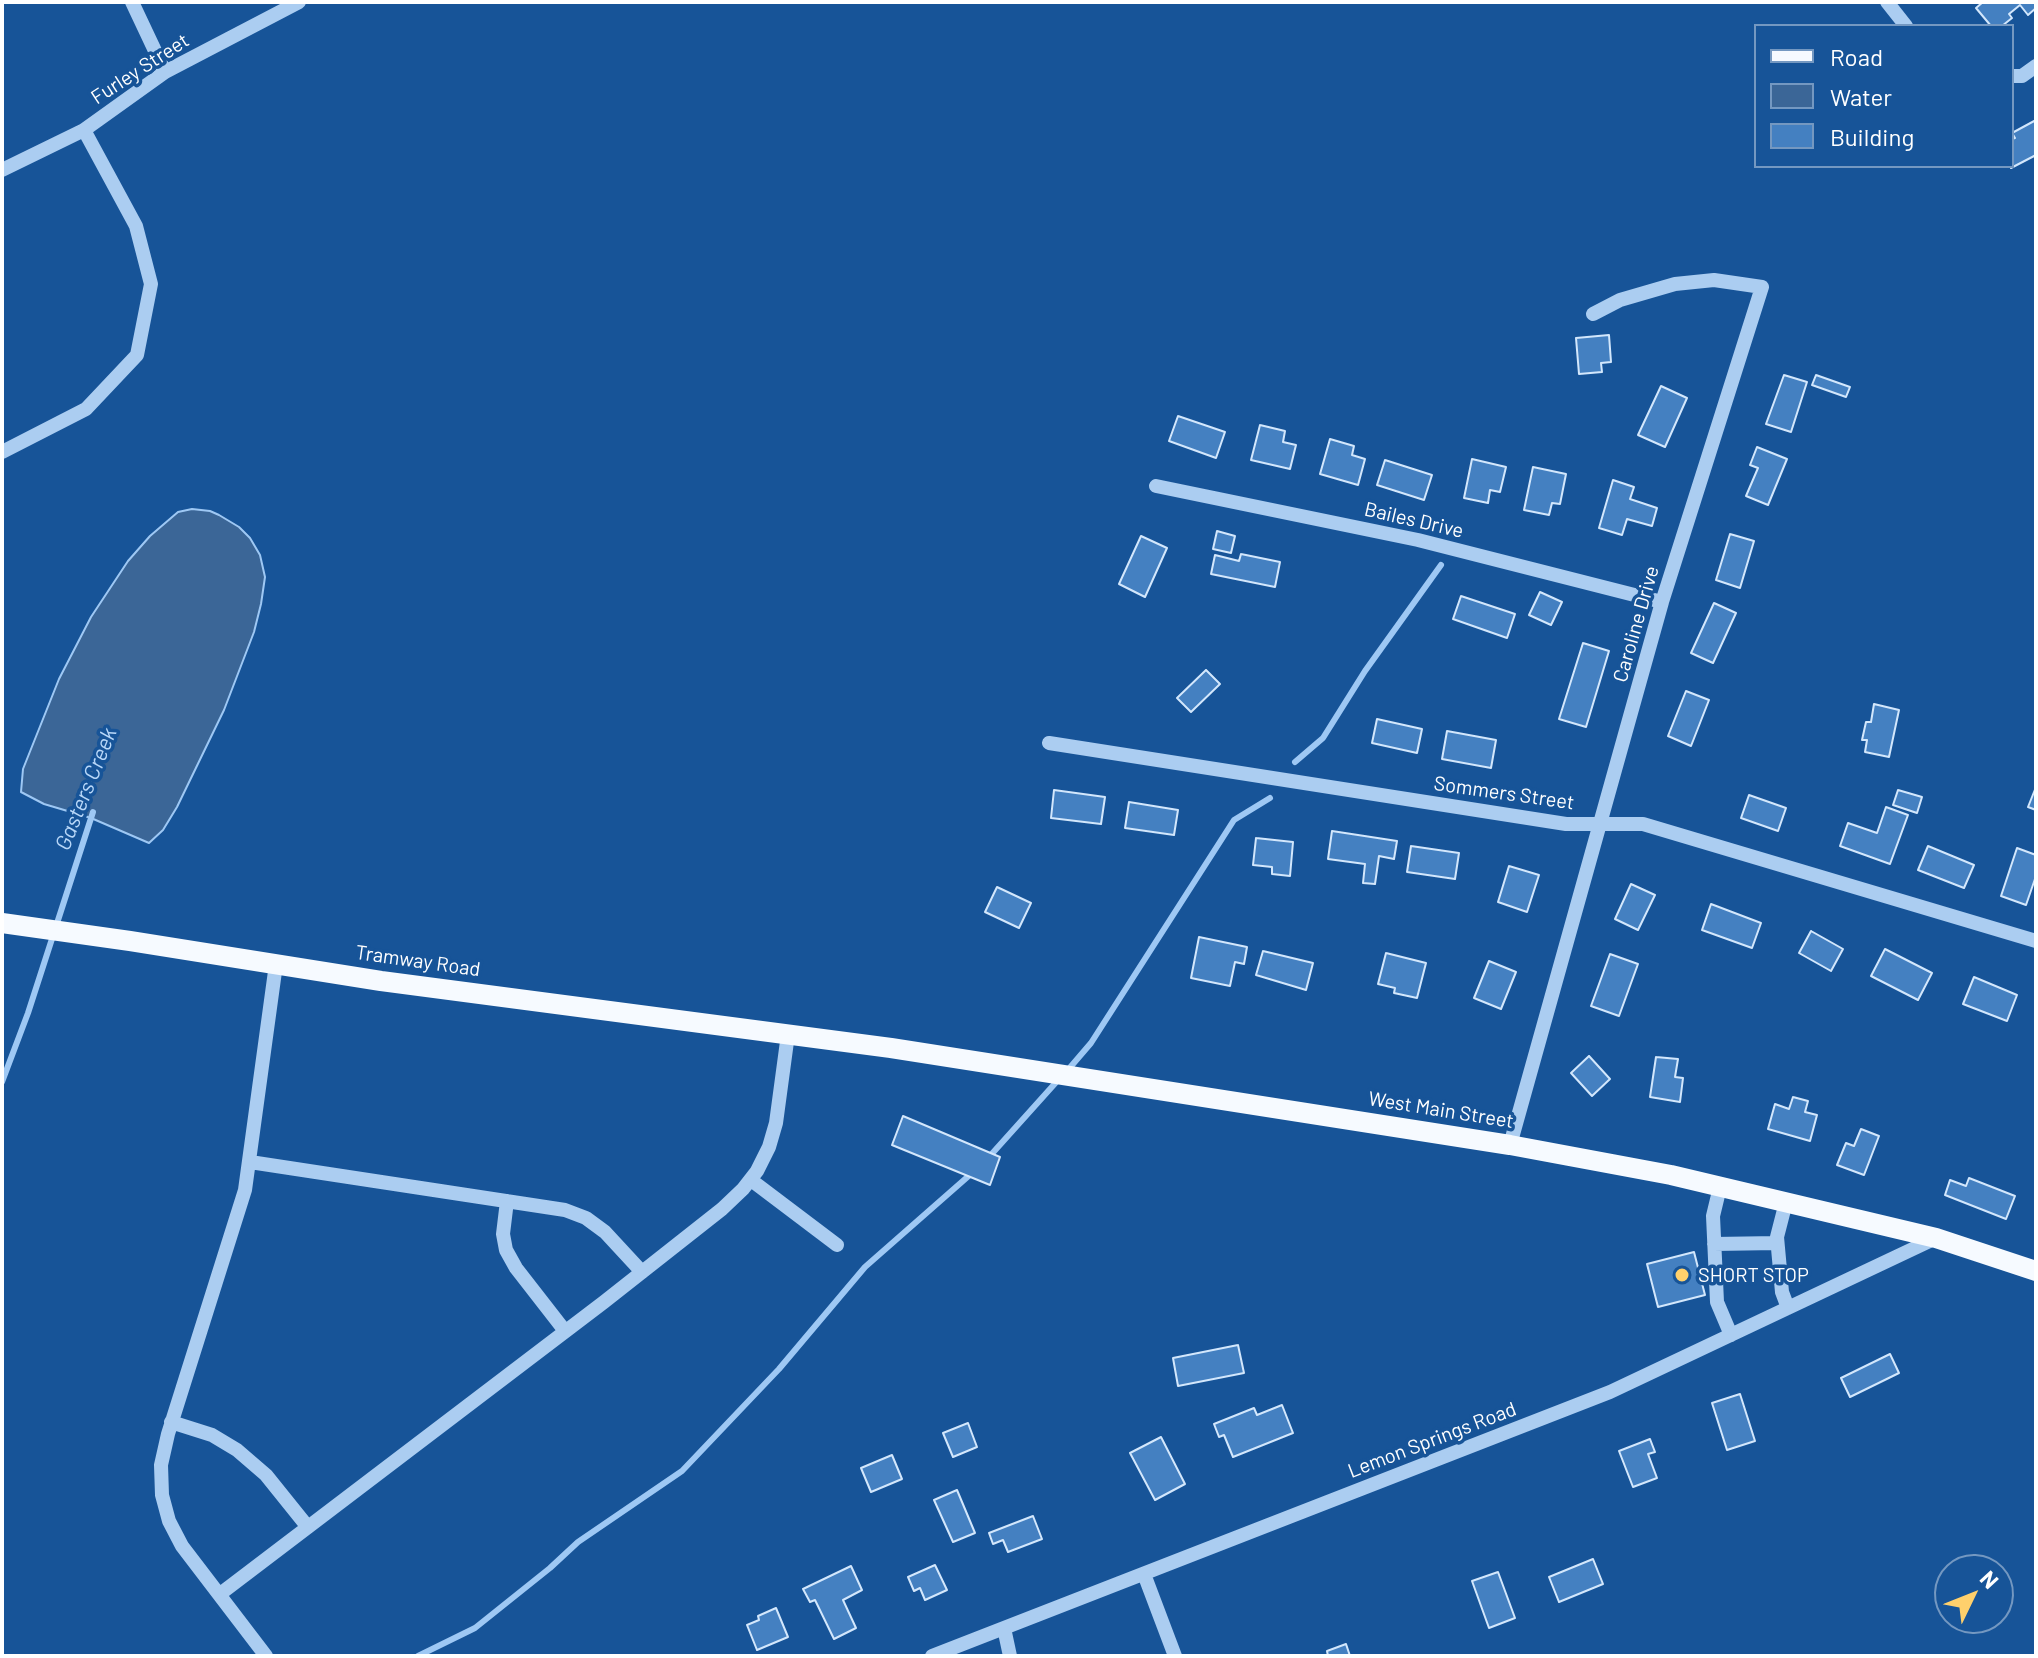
<!DOCTYPE html>
<html>
<head>
<meta charset="utf-8">
<style>
  body { margin:0 }
  #map { position:relative; width:2038px; height:1658px; overflow:hidden; background:#175498; font-family:Barlow,sans-serif }
  canvas { display:block }
  .frame { position:absolute; inset:0; border:4px solid #fff; pointer-events:none }
  .legend { position:absolute; left:1754px; top:24px; width:260px; height:144px; box-sizing:border-box; background:#175498; border:2px solid #7498c1; margin:0; padding:10px 14px; list-style:none; font-size:24px; color:#fff }
  .legend li { display:flex; align-items:center; gap:16px; height:40px }
  .legend b { width:40px; border:2px solid #7498c1 }
  .north { position:absolute; left:1934px; top:1554px; width:80px; height:80px; box-sizing:border-box; background:#175498; border:2px solid #7498c1; border-radius:50%; rotate:47deg; font-size:22px; font-weight:700; line-height:32px; text-align:center; color:#fff }
  .north::after { content:''; display:block; margin:auto; width:28px; height:36px; background:#ffd06c; clip-path:polygon(50% 0,100% 100%,50% 72%,0 100%) }
</style>
</head>
<body>
<div id="map">
<canvas width="2038" height="1658"></canvas>
<div class="frame"></div>
<ul class="legend">
<li><b style="height:10px;background:#f6faff"></b>Road</li>
<li><b style="height:22px;background:#3b6697"></b>Water</li>
<li><b style="height:22px;background:#4480c1"></b>Building</li>
</ul>
<div class="north">N</div>
</div>
<script>
const g = document.querySelector('canvas').getContext('2d');
g.lineJoin = 'round';
function fill(path, color) {
  g.fillStyle = color;
  g.fill(path, 'evenodd');
}
function shape(rows) {
  const path = new Path2D();
  for (const r of rows) {
    path.moveTo(r[0], r[1]);
    for (let i = 2; i < r.length; i += 2) path.lineTo(r[i], r[i + 1]);
  }
  return path;
}
function trace(path, color, width, dash) {
  g.strokeStyle = color;
  g.lineWidth = width;
  g.lineCap = dash ? 'butt' : 'round';
  g.setLineDash(dash || []);
  g.stroke(path);
}
function drawText(font, color, halo, rows, align = 'center') {
  g.font = font + ' Barlow,sans-serif';
  g.lineWidth = 7;
  g.setLineDash([]);
  g.textBaseline = 'middle';
  g.strokeStyle = halo;
  g.fillStyle = color;
  for (const [text, x, y, turn = 0] of rows) {
    g.save();
    g.translate(x, y);
    g.rotate((+turn || 0) * Math.PI / 180);
    g.textAlign = isNaN(turn) ? turn : align;
    if (halo) g.strokeText(text, 0, 0);
    g.fillText(text, 0, 0);
    g.restore();
  }
}
const water = shape([
  [192,509,210,511,219,515,239,527,250,538,260,555,265,577,261,604,254,632,224,710,177,807,163,830,149,843,91,818,44,804,21,792,23,769,59,679,91,617,128,561,150,536,178,512,192,509]
]);
const stream = shape([
  [1295,762,1323,738,1365,671,1441,565],
  [1067,1071,1091,1043,1234,820,1270,798],
  [2,1082,28,1013,93,812],
  [989,1157,1059,1079],
  [418,1656,475,1628,550,1568,578,1542,682,1471,779,1369,865,1267,972,1173]
]);
const building = shape([
  [1983,2,2036,2,2036,8,2028,15,2020,5,2009,14,2012,18,2002,26,1991,26,1976,8,1983,2],
  [2036,120,2036,155,2011,168,2012,139,2015,138,2012,133,2036,120],
  [1609,335,1611,362,1601,363,1602,372,1579,374,1576,338,1609,335],
  [1784,375,1807,382,1791,432,1766,424,1784,375],
  [1816,375,1850,387,1846,397,1812,385,1816,375],
  [1661,386,1687,398,1665,447,1638,435,1661,386],
  [1178,416,1225,432,1216,458,1169,441,1178,416],
  [1260,425,1285,431,1283,442,1296,445,1290,469,1251,460,1260,425],
  [1330,439,1354,446,1352,455,1365,459,1358,485,1320,474,1330,439],
  [1757,447,1787,459,1768,505,1746,496,1758,468,1750,465,1757,447],
  [1472,459,1506,467,1500,492,1490,490,1488,503,1464,498,1472,459],
  [1385,460,1432,475,1424,500,1377,485,1385,460],
  [1533,467,1566,474,1560,504,1552,503,1549,515,1524,510,1533,467],
  [1613,480,1634,487,1630,499,1657,508,1652,526,1627,519,1622,535,1599,528,1613,480],
  [1217,531,1235,536,1231,553,1213,549,1217,531],
  [1730,534,1754,541,1740,588,1716,580,1730,534],
  [1141,536,1167,548,1145,597,1119,584,1141,536],
  [1241,554,1280,562,1275,587,1211,574,1215,555,1239,561,1241,554],
  [1540,592,1562,602,1551,625,1529,615,1540,592],
  [1461,596,1515,614,1507,638,1453,619,1461,596],
  [1714,603,1736,613,1713,663,1691,653,1714,603],
  [1583,643,1609,651,1586,727,1559,719,1583,643],
  [1206,670,1220,684,1191,712,1177,698,1206,670],
  [1686,691,1709,700,1691,746,1668,736,1686,691],
  [1874,704,1899,710,1889,757,1865,752,1867,740,1862,740,1866,722,1871,722,1874,704],
  [1377,719,1422,729,1417,753,1372,743,1377,719],
  [1447,731,1496,740,1491,768,1442,759,1447,731],
  [2036,787,2036,810,2028,807,2036,787],
  [1054,790,1105,797,1101,824,1051,818,1054,790],
  [1898,790,1922,797,1917,813,1893,805,1898,790],
  [1749,795,1786,808,1778,831,1741,818,1749,795],
  [1129,802,1178,810,1174,835,1125,828,1129,802],
  [1886,807,1908,815,1890,864,1840,846,1848,823,1877,833,1886,807],
  [1332,831,1397,841,1394,859,1379,856,1375,884,1363,883,1365,864,1328,859,1332,831],
  [1256,838,1293,842,1290,876,1272,874,1272,867,1253,865,1256,838],
  [1411,846,1459,853,1455,879,1407,872,1411,846],
  [1928,846,1974,865,1964,888,1918,870,1928,846],
  [2017,848,2036,855,2036,876,2026,905,2001,896,2017,848],
  [1509,866,1539,875,1527,912,1498,902,1509,866],
  [1631,884,1655,895,1638,930,1615,919,1631,884],
  [997,887,1031,903,1019,928,985,912,997,887],
  [1711,904,1761,923,1752,948,1702,930,1711,904],
  [1811,931,1843,949,1831,971,1799,953,1811,931],
  [1199,937,1247,947,1244,964,1235,962,1230,986,1191,978,1199,937],
  [1885,949,1932,973,1918,1000,1871,976,1885,949],
  [1263,951,1313,963,1306,990,1256,975,1263,951],
  [1386,953,1426,963,1417,998,1394,993,1395,988,1378,984,1386,953],
  [1610,954,1638,964,1619,1016,1591,1006,1610,954],
  [1489,961,1516,972,1501,1009,1474,998,1489,961],
  [1974,977,2017,995,2007,1021,1963,1004,1974,977],
  [1589,1056,1610,1079,1592,1096,1571,1073,1589,1056],
  [1656,1057,1678,1059,1675,1077,1683,1078,1680,1102,1650,1097,1656,1057],
  [1793,1097,1808,1101,1805,1112,1817,1115,1810,1141,1768,1129,1775,1104,1789,1109,1793,1097],
  [903,1116,1000,1157,990,1185,892,1145,903,1116],
  [1861,1129,1879,1136,1864,1175,1837,1165,1846,1143,1854,1146,1861,1129],
  [1969,1178,2015,1196,2006,1219,1945,1195,1950,1180,1966,1186,1969,1178],
  [1694,1252,1705,1295,1658,1307,1647,1264,1694,1252],
  [1238,1345,1244,1373,1178,1386,1173,1358,1238,1345],
  [1890,1354,1899,1373,1850,1397,1841,1378,1890,1354],
  [1740,1394,1755,1441,1727,1450,1712,1403,1740,1394],
  [1282,1405,1293,1433,1233,1457,1224,1435,1219,1437,1214,1424,1254,1408,1257,1415,1282,1405],
  [968,1423,977,1447,953,1457,943,1433,968,1423],
  [1161,1437,1185,1484,1155,1500,1130,1453,1161,1437],
  [1650,1439,1655,1452,1648,1454,1657,1478,1633,1487,1619,1451,1650,1439],
  [892,1455,902,1479,871,1492,861,1468,892,1455],
  [957,1490,975,1533,953,1542,934,1500,957,1490],
  [1033,1516,1042,1539,1008,1552,1003,1540,993,1544,989,1533,1033,1516],
  [1593,1559,1603,1584,1559,1602,1549,1577,1593,1559],
  [935,1565,947,1590,925,1600,920,1588,914,1591,908,1577,935,1565],
  [851,1566,862,1590,843,1600,856,1628,834,1639,815,1600,810,1602,803,1589,851,1566],
  [1498,1572,1515,1618,1489,1628,1472,1581,1498,1572],
  [776,1608,788,1637,757,1650,747,1625,759,1620,758,1616,776,1608],
  [1346,1644,1350,1656,1328,1656,1327,1651,1346,1644]
]);
const minor = shape([
  [132,2,165,72],
  [1887,2,1906,26],
  [2012,76,2022,76,2036,66],
  [2,170,84,130,165,72,299,2],
  [2,452,86,409,137,355,151,284,136,226,84,130],
  [1156,486,1418,540,1662,602],
  [1049,743,1566,824,1643,824,2036,941],
  [1510,1145,1662,602,1762,287,1714,280,1675,284,1620,300,1593,314],
  [250,1162,565,1210,586,1218,605,1232,642,1272],
  [751,1180,837,1245],
  [1720,1187,1713,1216,1717,1302,1731,1335],
  [507,1201,503,1234,506,1250,516,1268,565,1331],
  [1786,1202,1777,1237,1782,1292,1788,1308],
  [1714,1244,1777,1243],
  [171,1422,212,1435,237,1450,266,1475,307,1526],
  [1144,1574,1175,1656],
  [220,1594,604,1302,722,1209,743,1189,757,1171,769,1147,776,1123,788,1034],
  [1004,1628,1010,1656],
  [266,1656,182,1546,169,1521,162,1495,161,1465,168,1434,245,1190,276,964],
  [932,1656,1610,1392,1936,1238]
]);
const major = shape([
  [2,923,130,941,381,981,891,1048,1510,1145,1671,1175,1936,1238,2036,1271]
]);
const markers = [
  [1682,1275,8,"#ffd06c"]
];
const streetNames = [
  ["Furley Street",140,69,-33],
  ["Bailes Drive",1414,520,13],
  ["Caroline Drive",1636,624,-74],
  ["Sommers Street",1504,793,8],
  ["Tramway Road",418,961,8],
  ["West Main Street",1441,1110,9],
  ["Lemon Springs Road",1432,1440,-21]
];
const poiNames = [
  ["SHORT STOP",1698,1275]
];
const waterNames = [
  ["Gasters Creek",86,789,-68]
];
fill(water, '#3b6697');
trace(water, '#9ec8f4', 2);
trace(stream, '#9ec8f4', 6);
fill(building, '#4480c1');
trace(building, '#d3e7fc', 2);
trace(minor, '#abcdf1', 14);
trace(major, '#f6faff', 20);
for (const [x, y, r, color] of markers) {
  const dot = new Path2D();
  dot.arc(x, y, r, 0, 2 * Math.PI);
  g.fillStyle = color;
  g.fill(dot);
  trace(dot, '#175498', 3);
}
drawText('20px', '#fff', '#175498', streetNames);
drawText('20px', '#fff', '#175498', poiNames, 'left');
drawText('italic 22px', '#b8d7f8', '#175498', waterNames);
</script>
</body>
</html>
